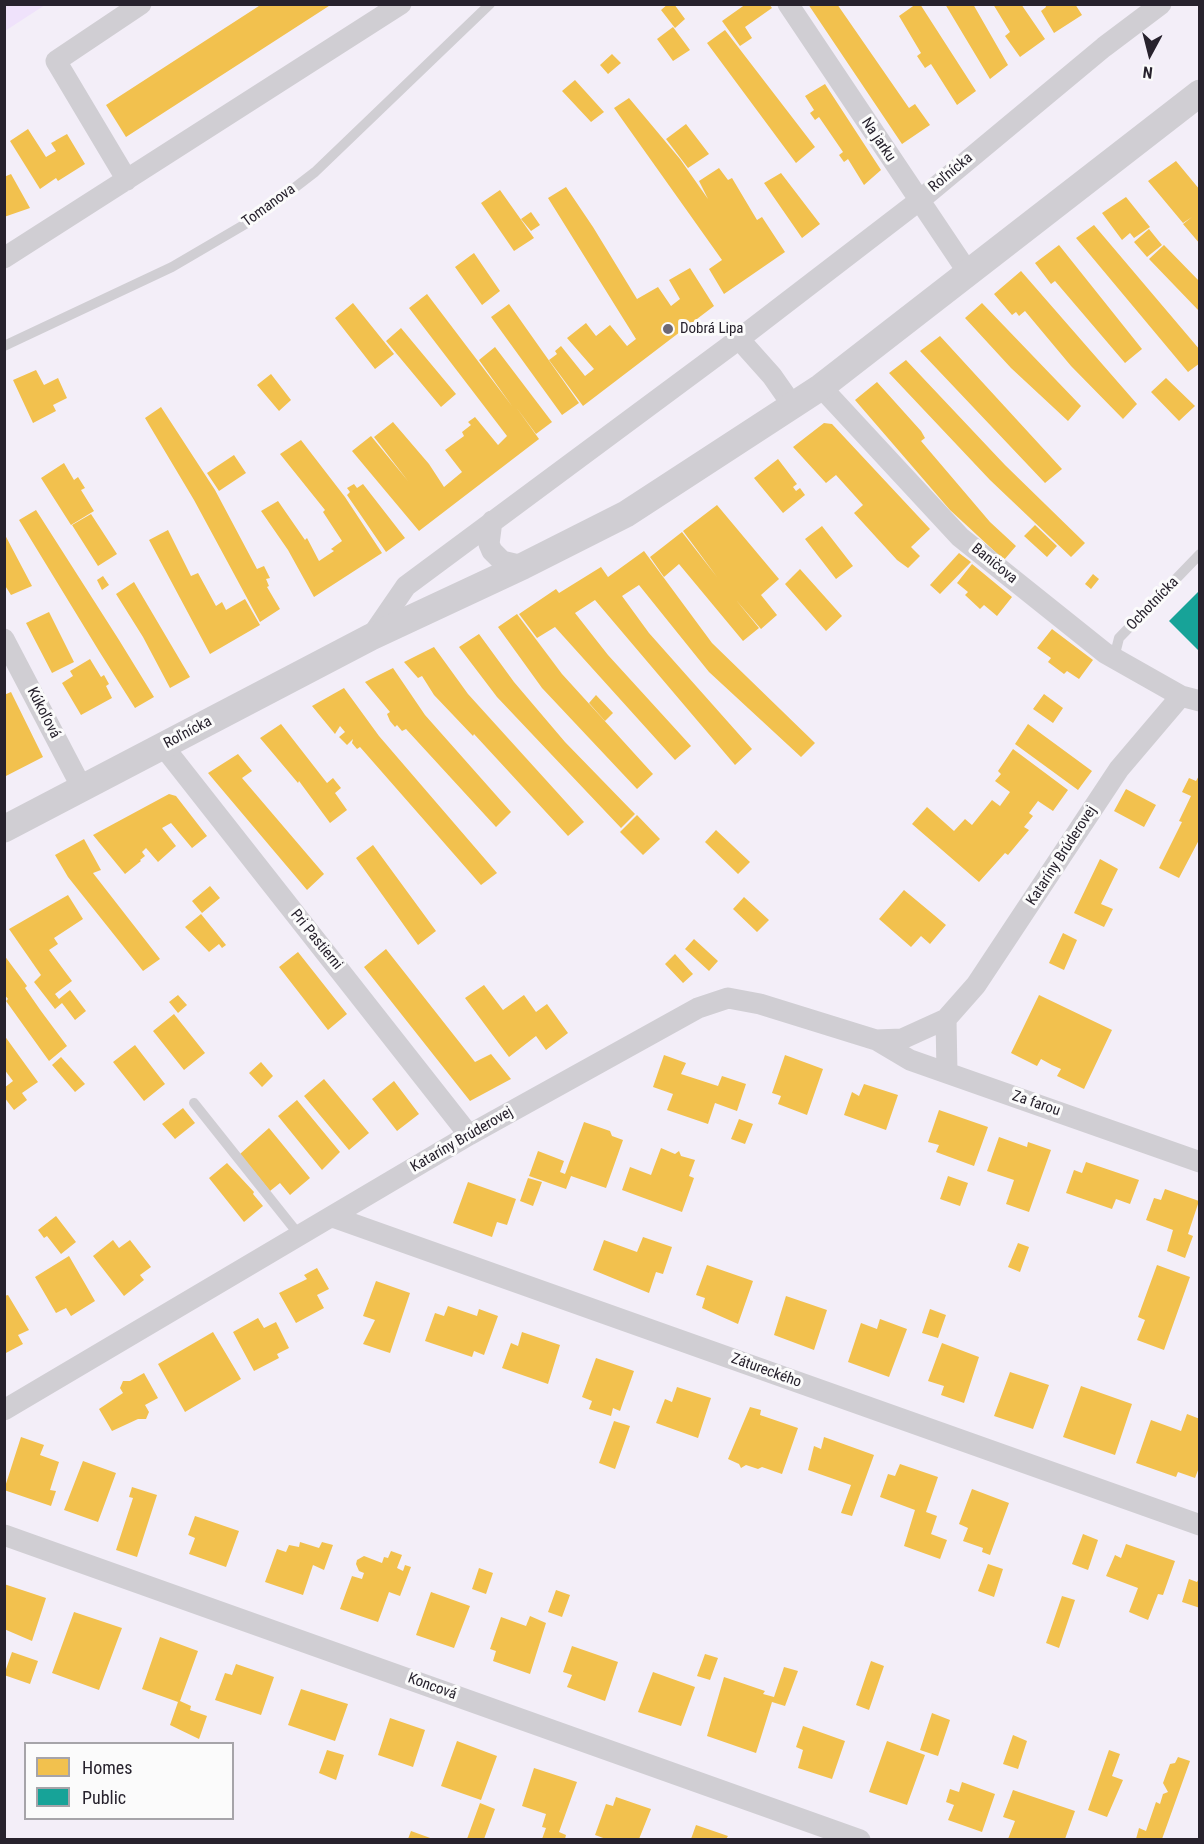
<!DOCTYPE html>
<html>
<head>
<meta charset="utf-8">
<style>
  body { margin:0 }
  #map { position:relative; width:1204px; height:1844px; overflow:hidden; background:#f3eef8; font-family:"Roboto Condensed",sans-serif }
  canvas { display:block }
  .frame { position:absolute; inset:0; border:6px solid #27222d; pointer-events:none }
  .legend { position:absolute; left:24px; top:1742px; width:210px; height:78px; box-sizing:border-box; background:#fbfbfb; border:2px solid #a6a4a9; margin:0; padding:8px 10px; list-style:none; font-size:18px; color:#27222d }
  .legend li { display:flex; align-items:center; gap:12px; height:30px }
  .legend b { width:30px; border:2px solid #a6a4a9 }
  .north { position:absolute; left:1120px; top:24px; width:60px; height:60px; -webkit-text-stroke:4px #fbfbfb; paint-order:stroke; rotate:187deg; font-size:16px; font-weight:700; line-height:24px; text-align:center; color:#27222d }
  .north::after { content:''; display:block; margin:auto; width:21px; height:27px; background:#27222d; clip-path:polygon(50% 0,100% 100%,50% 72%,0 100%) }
</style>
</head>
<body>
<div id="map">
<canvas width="1204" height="1844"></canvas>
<div class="frame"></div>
<ul class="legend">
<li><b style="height:16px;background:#f2c14e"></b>Homes</li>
<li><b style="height:16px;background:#17a398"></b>Public</li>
</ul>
<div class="north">N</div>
</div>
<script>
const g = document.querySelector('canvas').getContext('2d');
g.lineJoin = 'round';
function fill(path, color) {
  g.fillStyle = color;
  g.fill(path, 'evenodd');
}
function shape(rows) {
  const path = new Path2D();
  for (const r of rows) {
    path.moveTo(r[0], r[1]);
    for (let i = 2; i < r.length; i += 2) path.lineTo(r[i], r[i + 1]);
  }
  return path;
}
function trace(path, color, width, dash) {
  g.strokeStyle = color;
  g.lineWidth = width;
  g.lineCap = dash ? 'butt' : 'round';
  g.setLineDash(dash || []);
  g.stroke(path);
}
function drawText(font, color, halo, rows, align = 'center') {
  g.font = font + ' "Roboto Condensed",sans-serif';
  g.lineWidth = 6;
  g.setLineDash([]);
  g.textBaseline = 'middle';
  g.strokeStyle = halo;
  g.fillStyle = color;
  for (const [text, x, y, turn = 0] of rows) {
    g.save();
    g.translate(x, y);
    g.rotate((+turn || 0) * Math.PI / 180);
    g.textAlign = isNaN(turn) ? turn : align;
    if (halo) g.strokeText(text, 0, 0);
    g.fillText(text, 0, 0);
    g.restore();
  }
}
const built = shape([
  [5,4,45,4,45,5,5,31]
]);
const homes = shape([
  [262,4,332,4,126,137,106,105],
  [668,4,674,4,685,19,675,28,661,10],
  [746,4,769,4,772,8,745,27,752,38,740,46,722,21],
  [808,4,837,4,909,108,915,104,930,125,902,144],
  [916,4,920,4,976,91,957,105,931,64,925,68,917,56,921,53,899,16],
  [945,4,973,4,1008,65,990,79],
  [993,4,1021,4,1045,39,1020,57,1005,36,1010,32],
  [1045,4,1075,4,1082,15,1054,33,1041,11,1046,7],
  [673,27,690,50,673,61,657,39],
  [725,30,815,147,796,163,707,43],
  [612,54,621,63,608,74,600,65],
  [575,80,604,112,591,122,562,91],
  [825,84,881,170,864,185,848,159,844,162,839,155,843,152,819,117,815,120,810,113,814,110,805,96],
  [629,98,680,159,708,199,699,181,719,168,728,180,732,178,757,220,762,217,785,252,724,294,709,269,722,260,614,108],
  [686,124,709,154,688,168,666,139],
  [28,129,46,157,56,151,51,143,67,134,85,164,58,181,56,178,40,189,10,141],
  [1176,161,1200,190,1200,244,1183,224,1192,217,1183,223,1148,181],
  [781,173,820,224,802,238,764,183],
  [11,174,30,208,4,217,4,177],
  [566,187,593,227,637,299,658,287,671,306,680,299,669,280,690,268,714,306,583,406,549,360,557,354,555,351,561,346,585,376,594,369,567,338,586,323,596,336,610,325,627,346,636,339,548,198],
  [500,190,534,238,514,251,481,203],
  [1126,197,1150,227,1134,238,1130,233,1122,240,1102,213],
  [531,212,540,225,531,231,521,219],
  [1094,225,1200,350,1200,363,1188,372,1076,238],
  [1149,229,1162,245,1147,257,1134,242],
  [1059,245,1142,349,1125,363,1055,281,1051,284,1035,263],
  [1164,245,1200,282,1200,312,1149,259],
  [474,253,500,291,482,305,455,267],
  [1021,271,1137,404,1123,419,1071,366,1025,311,1019,316,1016,312,1012,315,994,294],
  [427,294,512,406,479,360,495,347,552,422,536,434,516,407,539,439,419,531,352,451,371,436,408,481,374,437,393,422,429,464,444,487,462,472,445,450,464,436,462,432,471,425,468,422,475,417,498,445,507,436,409,308],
  [353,303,394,354,375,369,335,318],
  [982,303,1081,406,1068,421,1011,368,965,318],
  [509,304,579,403,562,415,491,317],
  [401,328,456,394,441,407,386,341],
  [940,336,1062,469,1045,483,920,351],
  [906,360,1005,465,1085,543,1071,557,990,480,889,373],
  [36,370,44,385,58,378,67,398,53,405,56,411,33,423,13,380],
  [271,374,291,400,279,411,257,385],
  [1166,378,1195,406,1179,421,1151,392],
  [877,382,921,431,925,438,921,441,990,522,1016,546,1004,560,950,510,855,400],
  [161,407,215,490,257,569,264,566,270,578,266,579,269,586,267,587,280,609,260,622,194,500,145,418],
  [824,423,832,424,930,529,911,547,920,556,908,568,897,560,854,513,863,505,836,475,826,483,793,447],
  [301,440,345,497,382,553,314,597,288,550,261,511,278,501,305,540,307,538,319,561,334,551,331,549,342,541,323,512,325,510,280,454],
  [234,455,246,473,219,491,207,473],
  [778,459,797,484,793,487,796,491,800,488,805,495,783,513,754,478],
  [64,463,74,480,78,477,85,488,81,490,94,511,71,525,41,478],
  [354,484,357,488,363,484,405,538,386,552,347,495,350,492,347,488],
  [717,505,779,579,761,595,777,615,761,629,736,600,759,628,743,641,679,564,664,577,650,557,682,532,717,577,683,531],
  [36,510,119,640,154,697,135,708,99,651,19,520],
  [91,514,117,554,98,566,72,525],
  [1035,525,1057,546,1047,557,1024,536],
  [822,526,853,566,836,579,805,539],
  [168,530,191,576,198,573,216,606,222,602,226,610,245,599,260,625,210,654,149,540],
  [4,533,32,586,11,595,4,584],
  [644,551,712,643,815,743,801,757,709,672,639,585,622,596,649,633,752,749,735,765,595,600,575,613,608,655,691,746,675,760,555,627,537,638,519,614,556,589,559,593,601,567,608,577],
  [959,553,971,562,940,594,930,585],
  [972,564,1012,597,997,616,984,605,980,609,965,595,968,592,957,583],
  [800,569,842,616,826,631,785,584],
  [1093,574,1099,579,1091,589,1085,584],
  [103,576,109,585,102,590,97,580],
  [134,582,190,677,170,688,143,637,116,594],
  [49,612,74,662,52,673,26,623],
  [517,614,562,674,653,774,637,789,542,688,498,627],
  [1052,629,1093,660,1079,679,1067,671,1064,674,1048,662,1051,658,1037,648],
  [479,634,514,682,565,742,635,814,621,828,497,697,459,647],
  [434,647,468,694,584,822,568,836,474,734,473,736,434,695,422,676,418,678,404,662],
  [90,659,101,677,104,675,109,684,106,686,112,698,81,715,62,683,73,676,70,671],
  [393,668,425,715,511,812,496,827,406,729,402,731,397,725,395,727,390,721,387,714,390,712,365,682],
  [344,688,379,736,497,873,481,885,360,747,357,749,352,743,353,739,347,745,339,737,345,732,340,726,335,734,312,706],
  [11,692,43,757,4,777,4,695],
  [1044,694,1063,708,1053,723,1033,709],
  [596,695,613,713,605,721,589,703],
  [281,724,327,783,333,778,341,788,335,793,347,810,330,823,299,781,298,783,260,738],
  [1028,724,1092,771,1078,790,1015,744],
  [1013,749,1068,790,1053,811,1038,801,1029,813,1033,816,1024,827,1029,830,1008,855,1005,853,979,882,912,824,927,807,954,831,965,819,972,825,992,800,1000,806,1010,792,995,781,1001,774,998,771],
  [238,754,252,771,242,778,324,874,307,890,208,773],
  [1200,774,1200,838,1179,878,1159,868,1182,822,1179,821,1191,796,1182,792,1189,778,1196,781],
  [1126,789,1156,805,1144,827,1114,811],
  [169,794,176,796,207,836,192,848,171,823,162,828,176,846,158,862,146,848,142,852,145,856,140,860,141,861,125,874,93,835],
  [637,815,660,839,643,855,620,832],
  [716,830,750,862,738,874,705,842],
  [84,839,101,870,93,873,160,959,143,971,68,877,55,855],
  [373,845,436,931,418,945,356,858],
  [1100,859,1118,869,1101,904,1113,909,1104,927,1074,913],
  [210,886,220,898,202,913,192,901],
  [904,890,946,925,930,944,921,936,911,947,879,919],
  [68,895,83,919,54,938,58,944,49,950,72,981,55,994,59,999,70,990,86,1011,75,1020,62,1003,55,1009,34,982,41,975,9,929],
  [744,897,769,920,757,932,733,909],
  [201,914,226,945,222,948,219,944,209,952,185,927],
  [1063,933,1077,940,1064,970,1049,963],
  [694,939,718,961,709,971,685,949],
  [386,949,475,1062,491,1054,511,1079,470,1101,364,967],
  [298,952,347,1014,328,1030,279,967],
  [675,954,693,974,683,983,665,964],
  [4,955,27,986,25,988,41,1011,67,1046,49,1061,6,1001,8,999,4,994],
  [484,985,503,1010,524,995,536,1012,547,1004,568,1033,546,1050,536,1036,509,1057,465,998],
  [178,995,187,1005,178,1013,169,1002],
  [1039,995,1112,1030,1084,1089,1057,1076,1061,1069,1052,1065,1041,1059,1037,1066,1011,1053],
  [174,1014,205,1053,184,1070,153,1031],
  [4,1035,38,1082,22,1093,27,1100,14,1110,4,1097,4,1088,13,1081,4,1069],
  [135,1045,165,1084,144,1101,113,1062],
  [664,1055,686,1063,681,1074,718,1086,722,1076,746,1084,737,1111,715,1103,708,1124,667,1110,673,1094,653,1087],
  [785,1055,823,1069,807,1115,778,1104,781,1096,772,1093],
  [61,1057,85,1084,75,1092,52,1065],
  [261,1062,273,1076,262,1087,249,1073],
  [324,1079,369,1133,349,1150,304,1096],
  [394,1081,419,1114,397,1131,372,1099],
  [864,1084,898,1095,886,1130,844,1115,852,1092,859,1096],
  [297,1100,340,1152,322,1170,278,1116],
  [183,1108,195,1123,175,1139,162,1124],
  [939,1110,988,1127,974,1166,936,1152,939,1145,928,1142],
  [739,1119,753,1124,745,1144,731,1139],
  [584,1122,610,1131,612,1136,623,1140,606,1188,571,1176,566,1189,529,1176,538,1151,564,1161,560,1172,565,1174],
  [269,1128,310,1178,290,1195,280,1183,270,1191,240,1154],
  [999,1137,1027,1147,1028,1142,1051,1150,1029,1212,1006,1204,1014,1180,987,1171],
  [661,1148,675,1154,679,1151,681,1156,695,1160,689,1176,694,1178,682,1212,622,1190,630,1167,651,1175],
  [1086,1162,1139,1180,1130,1204,1116,1199,1112,1209,1066,1193,1074,1170,1082,1173],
  [227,1163,254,1192,253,1194,263,1206,244,1222,209,1178],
  [948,1176,968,1183,960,1206,940,1199],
  [528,1178,542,1182,533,1206,520,1201],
  [468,1182,516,1199,507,1225,497,1222,492,1237,453,1223],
  [1165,1189,1199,1201,1188,1234,1193,1236,1185,1258,1167,1251,1173,1230,1146,1220,1154,1198,1161,1200],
  [56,1216,76,1242,61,1254,47,1236,44,1238,38,1230],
  [643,1237,672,1247,663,1274,656,1272,649,1293,593,1270,604,1240,637,1252],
  [113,1240,119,1248,130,1240,151,1267,140,1275,144,1280,124,1296,93,1256],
  [1018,1243,1029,1247,1020,1272,1008,1267],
  [69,1256,95,1301,71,1316,66,1308,56,1313,35,1277],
  [707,1265,753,1281,738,1324,702,1308,705,1298,696,1295],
  [1157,1265,1190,1277,1164,1350,1137,1340,1145,1320,1138,1317],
  [317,1268,329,1289,317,1295,324,1308,296,1323,279,1293,307,1279,304,1275],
  [376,1281,410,1293,390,1353,363,1344,375,1320,363,1316],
  [8,1295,29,1330,18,1335,23,1344,4,1354,4,1296],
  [786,1296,827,1310,814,1350,774,1335],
  [448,1306,477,1316,479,1309,498,1316,484,1355,474,1351,472,1357,425,1341,435,1313,444,1316],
  [930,1309,946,1315,938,1338,922,1333],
  [258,1318,264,1328,276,1322,289,1348,277,1354,279,1358,254,1371,233,1332],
  [880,1319,907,1329,889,1377,848,1362,861,1323,877,1329],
  [213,1332,241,1379,185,1412,158,1364],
  [522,1332,560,1345,548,1384,502,1368,511,1343,518,1346],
  [942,1343,979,1357,964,1403,941,1395,944,1386,928,1381],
  [596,1358,634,1371,620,1411,613,1408,611,1416,589,1409,592,1401,582,1397],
  [1010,1372,1049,1385,1033,1429,994,1416],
  [144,1373,158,1398,145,1405,149,1412,146,1419,138,1419,112,1431,99,1409,123,1393,120,1388,123,1381,130,1381],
  [1081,1386,1132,1404,1115,1455,1063,1437],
  [677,1387,711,1398,698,1438,656,1423,665,1399,672,1402],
  [750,1407,761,1410,760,1415,798,1428,782,1474,762,1467,758,1469,746,1465,741,1468,739,1464,728,1459],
  [1187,1414,1200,1419,1200,1465,1195,1478,1178,1472,1176,1477,1136,1463,1151,1420,1181,1431],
  [614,1421,630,1426,615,1469,599,1463],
  [21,1437,44,1445,40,1455,59,1462,50,1490,56,1491,51,1506,4,1490],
  [824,1437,874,1455,852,1516,841,1513,851,1485,808,1470,814,1446,821,1449],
  [83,1461,116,1473,98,1522,64,1510],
  [900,1464,938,1477,926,1512,937,1516,931,1534,947,1540,940,1559,904,1546,915,1510,880,1497,888,1474,895,1476],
  [132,1487,157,1495,137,1557,116,1550,133,1498,129,1497],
  [972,1489,1009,1503,990,1555,982,1552,983,1548,963,1541,968,1528,959,1524],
  [195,1516,239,1531,226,1567,189,1554,195,1538,188,1535],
  [1083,1534,1098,1540,1088,1570,1072,1564],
  [300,1542,319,1548,322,1542,333,1545,324,1570,313,1565,303,1595,265,1582,277,1549,286,1552,289,1545,299,1547],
  [1126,1544,1175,1561,1163,1595,1158,1594,1148,1620,1129,1612,1138,1588,1106,1576,1115,1555,1121,1558],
  [391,1551,402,1555,397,1568,403,1571,405,1565,411,1567,400,1596,389,1592,378,1622,340,1609,352,1576,362,1579,364,1573,359,1571,356,1564,357,1560,364,1556,382,1563,384,1557,388,1558],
  [988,1564,1003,1569,994,1597,978,1591],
  [479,1568,493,1573,486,1594,472,1589],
  [1200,1576,1200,1608,1182,1602,1189,1579,1197,1582],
  [4,1584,46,1598,32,1641,4,1629],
  [556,1590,570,1595,562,1617,548,1612],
  [431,1592,470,1606,454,1648,416,1635],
  [1062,1596,1075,1600,1059,1648,1046,1643],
  [74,1612,122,1628,99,1690,52,1673],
  [530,1616,546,1623,530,1674,493,1661,496,1651,490,1649,501,1617,526,1626],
  [160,1637,198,1651,180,1701,191,1706,190,1710,207,1716,199,1739,170,1725,178,1702,142,1689],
  [572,1646,618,1662,605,1701,567,1687,572,1675,563,1672],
  [12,1652,38,1661,30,1684,4,1675],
  [705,1654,718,1658,710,1680,697,1676],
  [871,1661,884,1666,869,1710,856,1705],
  [236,1664,274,1677,261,1715,215,1700,225,1673,232,1675],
  [784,1667,798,1671,785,1706,772,1702,756,1753,707,1736,724,1677,765,1691,763,1694,774,1697],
  [653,1672,695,1687,681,1726,638,1712],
  [301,1689,348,1704,335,1741,288,1725],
  [932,1713,950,1720,938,1756,920,1750],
  [390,1718,425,1730,413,1767,378,1755],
  [803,1726,845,1741,832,1779,798,1768,803,1750,796,1747],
  [1013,1735,1027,1741,1018,1769,1003,1764],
  [457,1741,497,1756,481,1800,441,1786],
  [887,1741,925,1755,907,1805,869,1792],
  [327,1750,344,1755,336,1780,319,1773],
  [1109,1750,1120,1754,1112,1776,1123,1780,1107,1817,1088,1810],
  [1178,1757,1190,1761,1162,1839,1136,1839,1139,1828,1146,1831,1156,1802,1160,1804,1163,1794,1168,1792,1163,1783,1170,1764,1175,1763],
  [534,1768,577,1782,559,1832,566,1835,565,1839,542,1839,546,1828,542,1827,546,1814,522,1806],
  [962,1782,995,1794,982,1832,948,1820,954,1805,946,1802,950,1789,959,1792],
  [1013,1790,1075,1811,1065,1839,1008,1839,1015,1821,1003,1817],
  [616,1797,651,1809,639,1839,606,1839,595,1835,606,1804,613,1806],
  [480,1803,495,1809,484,1839,467,1839],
  [696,1825,728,1836,726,1839,691,1839],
  [411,1831,433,1839,408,1839]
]);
const public = shape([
  [1200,590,1200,652,1169,621]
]);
const service = shape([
  [4,346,172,267,254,219,315,172,490,4],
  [1114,658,1119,638,1200,554],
  [194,1103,300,1236]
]);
const minor = shape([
  [788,4,969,274],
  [127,180,56,61,141,4],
  [4,258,401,4],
  [739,339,772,376,793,406],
  [821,387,960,537,1105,653,1181,696,1200,701],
  [492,521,489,544,492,551,502,561,523,566],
  [371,637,406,586,739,339,920,200,1104,47,1161,4],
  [4,639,82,788],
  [163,746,469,1135],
  [946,1019,947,1073],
  [878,1041,910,1060,1200,1162],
  [333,1217,1200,1525],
  [4,1410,469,1135,698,1008,728,998,760,1004,876,1040,902,1039,946,1019,976,985,1119,769,1181,696],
  [4,1535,860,1840]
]);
const tertiary = shape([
  [4,829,371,637,523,566,626,514,821,387,1200,93]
]);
const markers = [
  [668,329,6,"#6e6974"]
];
const streetNames = [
  ["Na jarku",878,140,56],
  ["Roľnícka",951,173,-40],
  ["Tomanova",269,206,-36],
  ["Baničova",994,564,39],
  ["Ochotnícka",1153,604,-46],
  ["Kúkoľová",43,713,63],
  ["Roľnícka",188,733,-28],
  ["Kataríny Brúderovej",1062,856,-57],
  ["Pri Pastierni",316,940,51],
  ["Za farou",1036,1104,19],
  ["Kataríny Brúderovej",462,1140,-30],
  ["Zátureckého",766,1371,20],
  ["Koncová",432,1687,20]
];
const poiNames = [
  ["Dobrá Lipa",680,329]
];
fill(built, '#efe2fb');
fill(homes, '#f2c14e');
fill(public, '#17a398');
trace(service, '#d0ced3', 10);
trace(minor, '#d0ced3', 21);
trace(tertiary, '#d0ced3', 27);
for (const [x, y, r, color] of markers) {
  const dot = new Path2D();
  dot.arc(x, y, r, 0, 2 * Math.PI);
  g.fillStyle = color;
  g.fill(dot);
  trace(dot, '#fbfbfb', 2);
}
drawText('15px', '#27222d', '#fbfbfb', streetNames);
drawText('15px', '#27222d', '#fbfbfb', poiNames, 'left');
</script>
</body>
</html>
